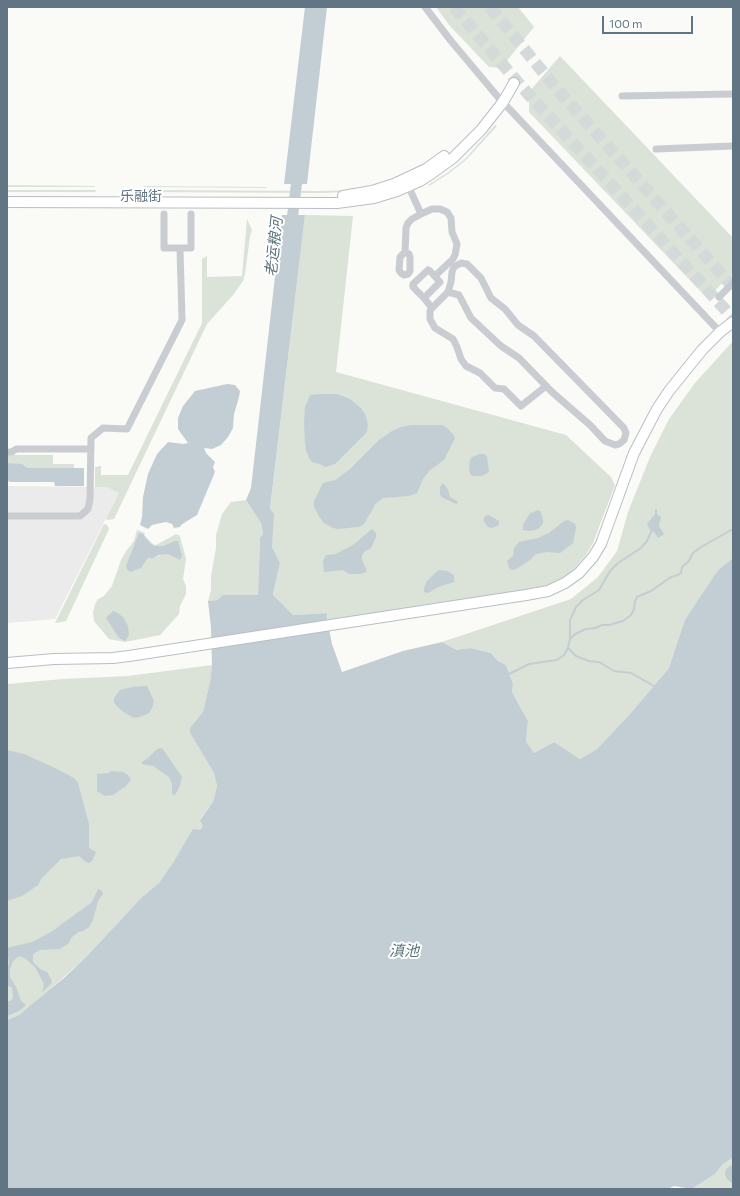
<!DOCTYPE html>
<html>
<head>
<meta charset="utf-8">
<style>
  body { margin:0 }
  #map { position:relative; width:740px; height:1196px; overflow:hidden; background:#fafaf7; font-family:Commissioner,sans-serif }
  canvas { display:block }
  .frame { position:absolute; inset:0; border:8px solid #617585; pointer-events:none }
  .scale { position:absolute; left:602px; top:16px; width:91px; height:18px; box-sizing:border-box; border:2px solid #617585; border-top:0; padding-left:5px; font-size:12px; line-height:14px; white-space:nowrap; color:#617585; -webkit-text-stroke:3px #fff; paint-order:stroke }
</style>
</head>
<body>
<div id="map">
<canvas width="740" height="1196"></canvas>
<div class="frame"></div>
<div class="scale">100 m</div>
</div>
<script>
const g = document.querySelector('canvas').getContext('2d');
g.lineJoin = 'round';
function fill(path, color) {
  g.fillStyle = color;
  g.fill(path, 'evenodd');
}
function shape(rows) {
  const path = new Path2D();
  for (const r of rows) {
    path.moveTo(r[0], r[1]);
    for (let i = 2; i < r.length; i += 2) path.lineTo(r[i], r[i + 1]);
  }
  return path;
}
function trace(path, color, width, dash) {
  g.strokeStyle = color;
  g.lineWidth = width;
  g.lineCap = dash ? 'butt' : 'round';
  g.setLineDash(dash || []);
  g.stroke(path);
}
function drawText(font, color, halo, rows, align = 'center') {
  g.font = font + ' Commissioner,"Noto Sans SC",sans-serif';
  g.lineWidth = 4;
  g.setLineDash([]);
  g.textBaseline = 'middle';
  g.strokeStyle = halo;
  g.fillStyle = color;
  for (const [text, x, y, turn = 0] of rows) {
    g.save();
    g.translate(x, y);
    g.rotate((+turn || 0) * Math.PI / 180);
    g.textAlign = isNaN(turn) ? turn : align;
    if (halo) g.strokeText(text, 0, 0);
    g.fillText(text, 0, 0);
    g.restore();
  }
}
const built = shape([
  [7,486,107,487,119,493,55,619,7,623]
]);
const green = shape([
  [436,7,518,7,534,27,501,68,489,67,449,25],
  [560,56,733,238,733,273,707,298,529,112,529,92],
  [495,125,497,126,466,160,448,174,429,186,428,185,447,173,465,159],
  [7,185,95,186,95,187,7,187],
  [144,186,267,187,267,188,144,187],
  [7,190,95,190,96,192,7,192],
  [143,190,322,191,348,190,348,192,322,193,143,192],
  [305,215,353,216,336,372,566,435,611,477,615,485,593,543,586,555,575,568,562,579,548,586,525,592,329,622,327,613,293,615,273,596,280,563,272,547,270,510],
  [247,219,252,230,250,236,245,274,243,281,233,295,207,324,114,519,108,520,106,519,119,493,107,487,95,487,95,467,101,466,101,475,128,475,202,323,202,259,207,256,207,277,242,276],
  [733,341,733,558,718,570,686,620,669,668,630,714,597,749,580,759,554,742,534,753,526,741,528,721,512,692,513,684,506,665,498,661,491,653,470,648,458,650,442,642,571,599,598,577,617,551,628,512,650,457,669,419,695,383],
  [7,455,53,455,53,464,74,464,74,468,28,468,24,465,7,463],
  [246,500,261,523,263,534,260,538,258,595,223,595,217,600,208,601,211,590,211,576,216,548,216,535,222,514,231,502],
  [104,524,107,525,109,529,66,621,56,623,55,623],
  [137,530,145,533,144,535,153,544,156,545,176,534,180,536,186,559,183,579,186,586,186,594,180,606,179,614,160,635,125,642,109,639,94,621,93,612,95,604,98,599,104,596,112,586,121,560,126,551,134,541],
  [144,536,151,544,155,546,163,546,174,541,180,560,167,554,163,554,152,559,148,558,145,561,144,565,126,565,134,545],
  [212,665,210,682,203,712,190,733,214,773,217,786,213,802,200,819,203,826,200,830,193,830,174,861,159,883,142,897,87,956,37,1001,19,1015,7,1020,7,684,63,679,128,676],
  [733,1158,733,1189,692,1189,715,1174,723,1164]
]);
const water = shape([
  [305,7,327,7,307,184,284,184],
  [282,215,305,215,270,509,274,514,272,547,280,563,273,595,293,615,327,613,328,624,332,644,342,672,403,651,442,642,457,650,470,648,491,653,498,661,506,665,513,684,512,692,528,721,526,741,534,753,554,742,580,759,597,749,630,714,669,668,685,620,718,570,733,558,733,1158,723,1164,715,1174,692,1189,674,1186,668,1189,7,1189,7,1020,19,1015,65,977,87,956,142,897,159,883,174,861,193,829,200,830,203,826,200,820,213,802,217,786,214,773,190,733,190,728,203,712,210,682,212,665,211,627,208,601,217,600,223,595,258,595,260,538,263,534,261,523,246,500,251,488],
  [227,384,235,385,240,391,239,397,234,414,233,428,228,437,221,445,212,449,204,448,206,453,215,462,213,467,215,472,197,515,187,521,181,525,180,527,174,528,172,524,166,522,152,525,148,529,140,525,142,517,143,497,148,474,157,454,168,442,183,444,188,443,178,429,178,418,183,406,195,391],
  [318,394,337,394,350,399,361,408,365,414,368,424,367,432,335,464,325,467,320,464,312,462,309,458,306,450,305,443,304,423,305,407,310,395],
  [411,425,442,425,446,427,453,434,455,438,444,460,429,471,423,479,417,493,409,496,383,498,375,504,373,509,363,525,358,527,338,529,333,528,324,523,318,515,314,506,314,501,323,483,335,480,349,470,379,440,392,431,401,427],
  [480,454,484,454,487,456,489,472,482,476,473,476,470,474,469,468,470,460,472,457],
  [7,463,22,464,28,468,84,468,84,486,55,486,54,482,10,482,7,480],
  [443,483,448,490,450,497,457,501,458,503,456,504,443,498,440,495,440,487],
  [537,510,540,511,542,515,543,523,541,526,538,529,530,531,523,530,523,525,530,513,534,512],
  [655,514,657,514,661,517,659,526,664,534,658,538,655,533,650,530,647,524],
  [489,515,499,521,499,525,492,528,488,527,483,520,485,516],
  [568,520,575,524,576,528,573,543,560,553,548,552,536,554,530,560,516,569,512,570,509,568,507,561,513,556,514,548,519,542,538,538,549,533,564,521],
  [372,529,376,533,376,537,371,548,364,552,362,556,362,560,367,571,364,573,360,574,349,574,343,570,324,572,323,561,326,555,336,554,353,545],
  [139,533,143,534,146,538,151,544,155,546,163,546,174,541,178,541,182,556,180,560,167,554,159,555,152,559,148,558,141,568,130,572,127,569,126,565],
  [439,570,447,571,454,575,454,582,438,587,428,593,424,592,424,588,427,581,436,572],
  [113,611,116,612,123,617,128,626,129,635,125,641,119,638,106,618],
  [147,686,154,701,152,708,149,713,145,715,136,718,132,717,122,711,114,703,114,698,120,690,132,687],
  [162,748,182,777,179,788,175,795,172,794,172,784,169,777,153,766,142,764,142,762,149,757,157,749],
  [7,750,24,754,55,768,74,778,78,783,89,824,89,848,96,852,92,861,89,863,86,862,79,856,61,859,42,878,38,885,22,896,7,901],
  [111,771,123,772,129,776,131,780,126,786,113,795,105,796,97,791,97,774,109,773],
  [98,889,101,890,103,894,98,901,93,920,89,927,83,931,78,932,71,938,69,943,60,949,40,950,33,954,33,962,40,969,47,972,51,979,52,983,42,992,44,984,35,967,26,959,19,956,13,961,10,969,10,977,16,987,21,1001,26,1005,19,1011,7,1016,7,1002,12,1000,13,996,12,988,7,985,7,969,9,963,7,948,32,942,51,932,92,902],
  [733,1164,733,1184,727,1179,725,1174,726,1169]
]);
const stream = shape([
  [656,516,656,510],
  [570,639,575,634,586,629,595,628,602,625,609,625,623,621,631,615,634,609,635,601,637,597,651,591,671,577,678,575,681,573,682,567,689,561,693,553,701,547,733,529],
  [568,648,576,656,589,661,599,662,614,671,631,673,654,686],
  [509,674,529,664,557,660,564,655,568,648,570,639,570,620,576,607,583,600,599,590,610,571,618,563,641,548,647,541,652,530]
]);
const river = shape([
  [291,229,298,171]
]);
const primaryTunnel = shape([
  [454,7,521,86,733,318],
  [490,7,556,88,733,287]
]);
const street = shape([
  [425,7,451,41,498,97,720,332],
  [622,96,733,94],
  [656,149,733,146],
  [164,214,164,248,191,248,191,214],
  [421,214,432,209,440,209,447,212,451,218,452,232,457,244,455,255,453,259,435,276],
  [405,252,409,254,410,257,410,271,408,274,404,275,401,273,399,270,400,257,405,252,406,228,408,223,412,219,421,214,407,183],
  [428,270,430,271,440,282,424,298,413,287,413,284,428,270],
  [719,297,733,283],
  [424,298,432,308,430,311,430,319,435,328,453,339,457,347,461,359,466,366,480,373,495,388,504,389,521,406,546,386],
  [432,308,448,292,451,282,452,272,454,267,461,263,467,264,481,278,491,298,505,309,518,325,534,336,624,428,626,433,624,440,619,444,615,445,605,441,590,425,552,392,519,358,501,346,471,318,459,295,448,292],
  [7,452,12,452,16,449,91,449],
  [7,516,80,516,88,509,90,499,91,438,103,428,127,429,182,320,180,248]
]);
const secondary = shape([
  [343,196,372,191,394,184,426,169,444,156],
  [7,202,337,203,374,198,397,191,420,181,431,174,453,158,481,130,503,102,514,83],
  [7,663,54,659,113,658,129,656,526,595,548,591,565,583,579,573,593,557,601,544,634,453,657,409,669,391,702,350,720,332,733,322]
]);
const streetNames = [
  ["乐融街",141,196]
];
const waterNames = [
  ["老运粮河",274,247,-84],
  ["滇池",404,951]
];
fill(built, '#eaebea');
fill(green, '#dbe2d7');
fill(water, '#c2ced3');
trace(stream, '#c2ced3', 2);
trace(river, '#c2ced3', 11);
trace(primaryTunnel, '#d4d9da', 12, [12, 6]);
trace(secondary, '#b8bfc4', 12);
trace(street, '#c9cdd1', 7);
trace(secondary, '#fff', 10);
drawText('14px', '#617585', '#fff', streetNames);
drawText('italic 15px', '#5c757e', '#fff', waterNames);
</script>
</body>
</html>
